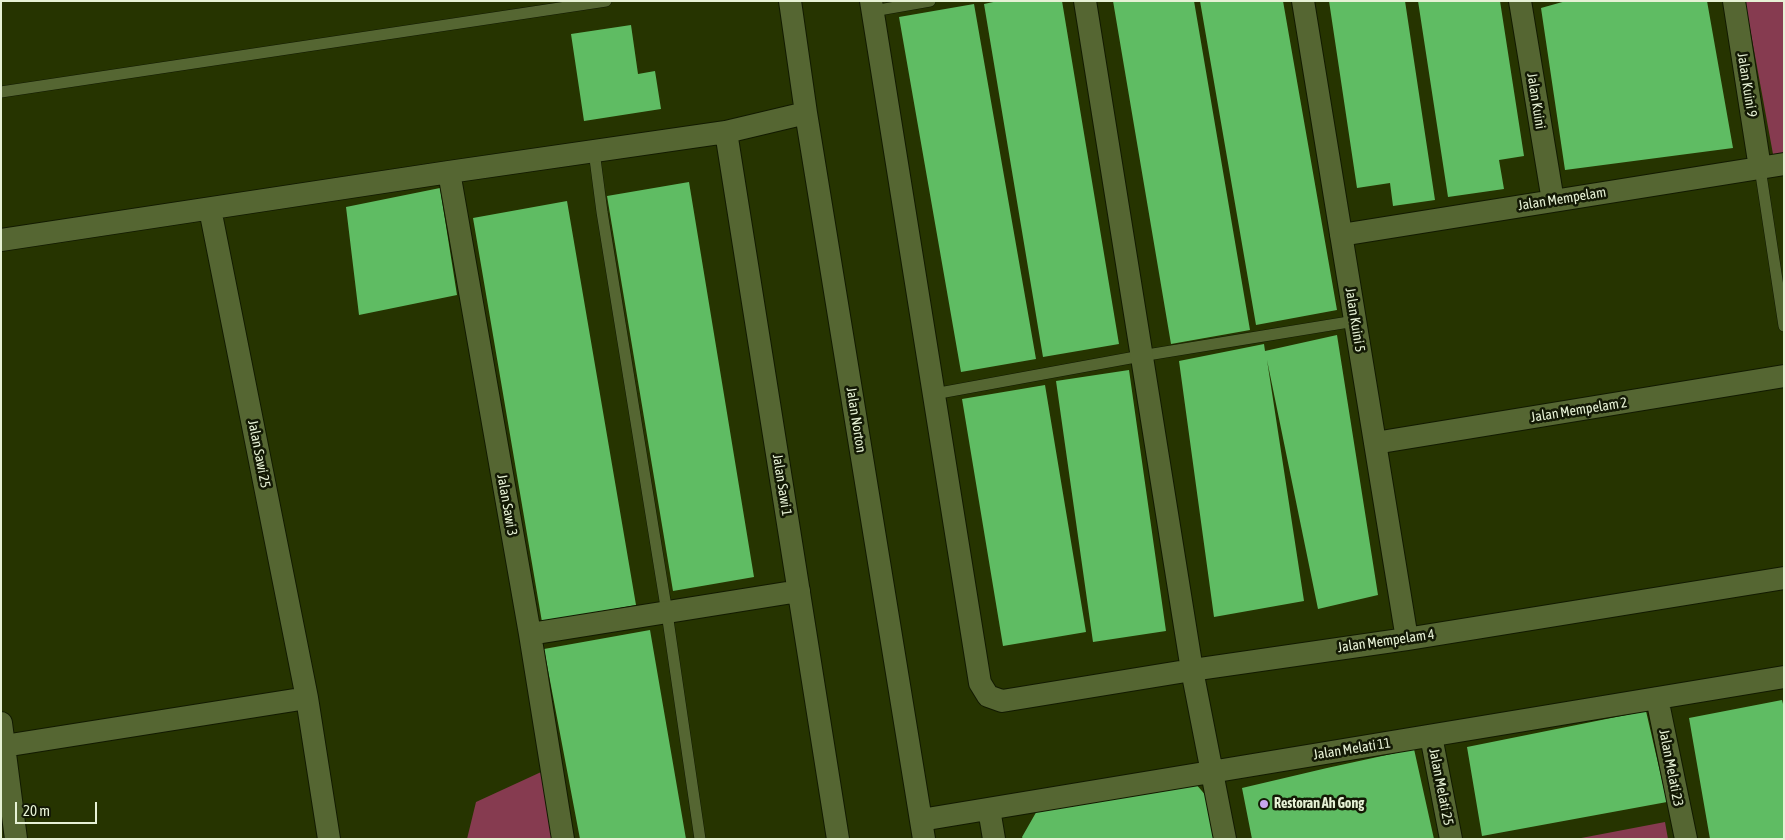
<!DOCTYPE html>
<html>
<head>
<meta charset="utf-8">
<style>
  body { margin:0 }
  #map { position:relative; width:1785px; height:840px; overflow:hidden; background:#263400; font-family:"Asap Condensed",sans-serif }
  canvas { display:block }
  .frame { position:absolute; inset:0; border:2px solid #e6f1d5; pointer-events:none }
  .scale { position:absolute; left:15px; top:802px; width:82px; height:22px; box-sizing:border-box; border:2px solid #e6f1d5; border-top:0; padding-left:6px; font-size:15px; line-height:18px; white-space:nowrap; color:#e6f1d5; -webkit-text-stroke:4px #131905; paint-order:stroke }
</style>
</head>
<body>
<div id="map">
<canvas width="1785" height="840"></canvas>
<div class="frame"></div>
<div class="scale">20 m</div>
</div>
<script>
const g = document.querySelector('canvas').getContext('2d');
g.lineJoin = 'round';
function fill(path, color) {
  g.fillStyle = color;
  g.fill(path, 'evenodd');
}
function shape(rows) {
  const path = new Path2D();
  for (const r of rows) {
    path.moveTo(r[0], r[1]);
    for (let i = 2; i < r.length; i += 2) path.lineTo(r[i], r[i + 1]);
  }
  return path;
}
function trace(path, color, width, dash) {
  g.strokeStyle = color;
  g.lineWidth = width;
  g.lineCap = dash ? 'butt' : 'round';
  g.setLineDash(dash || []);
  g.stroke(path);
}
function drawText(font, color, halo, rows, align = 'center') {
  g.font = font + ' "Asap Condensed",sans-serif';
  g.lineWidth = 5;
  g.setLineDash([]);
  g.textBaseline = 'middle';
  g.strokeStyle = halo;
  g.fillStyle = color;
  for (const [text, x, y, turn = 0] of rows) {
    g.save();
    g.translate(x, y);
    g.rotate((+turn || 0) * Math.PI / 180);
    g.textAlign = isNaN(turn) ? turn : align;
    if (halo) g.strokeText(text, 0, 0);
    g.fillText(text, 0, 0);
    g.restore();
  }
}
const green = shape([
  [1745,1,1784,1,1784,164,1775,165],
  [552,767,563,839,467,839,476,802],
  [1665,822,1668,839,1576,839]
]);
const building = shape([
  [998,1,1062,1,1119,344,1043,357,984,4],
  [1113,1,1194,1,1250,330,1171,344],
  [1200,1,1283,1,1337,310,1256,325],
  [1329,1,1405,1,1435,200,1393,206,1390,183,1357,188],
  [1418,1,1500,1,1524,156,1499,160,1504,189,1448,197],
  [1566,1,1707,1,1733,148,1565,170,1541,8],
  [974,4,1036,359,961,372,899,17],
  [631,25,638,74,655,71,661,109,584,121,571,34],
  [689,182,754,577,673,591,607,196],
  [440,188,457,295,359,315,346,207],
  [567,201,636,605,542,622,473,218],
  [1337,335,1378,595,1318,609,1267,360,1304,601,1214,617,1179,361,1264,344,1265,351],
  [1129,370,1166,631,1093,642,1056,381],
  [1045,385,1086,632,1003,646,962,399],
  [650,630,686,839,580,839,544,649],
  [1782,700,1784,708,1784,839,1710,839,1689,718],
  [1646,711,1667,802,1482,836,1467,747],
  [1414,749,1434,839,1252,839,1242,788,1327,768],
  [1195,783,1208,798,1216,839,1023,839,1022,837,1038,809]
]);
const lane = shape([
  [873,11,930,1],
  [1,92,606,1],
  [594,151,602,212,667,613,700,839],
  [1760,168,1784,326],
  [934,394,1141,356,1355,321]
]);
const street = shape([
  [790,1,806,113,924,839],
  [871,1,980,683,988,696,1002,701,1192,670,1407,639,1784,578],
  [1085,1,1192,670,1225,839],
  [1303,1,1407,639],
  [1520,1,1553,201],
  [1734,1,1760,168],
  [726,132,838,839],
  [449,172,530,634,563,839],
  [210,209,307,698,329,839],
  [1341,235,1784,164],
  [1,240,449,172,726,132,806,113],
  [1375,443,1784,376],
  [530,634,799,591],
  [1657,698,1686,839],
  [1,723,4,746,307,698],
  [1431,736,1451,839],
  [4,746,16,839],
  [989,809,994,839],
  [921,820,1784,677]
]);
const markers = [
  [1264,804,5,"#c7a6ef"]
];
const streetNames = [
  ["Jalan Kuini 9",1747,85,81],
  ["Jalan Kuini",1536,101,81],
  ["Jalan Mempelam",1562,199,-9],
  ["Jalan Kuini 5",1355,320,81],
  ["Jalan Mempelam 2",1579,410,-9],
  ["Jalan Norton",856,420,81],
  ["Jalan Sawi 25",259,454,79],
  ["Jalan Sawi 1",782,485,81],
  ["Jalan Sawi 3",507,505,80],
  ["Jalan Mempelam 4",1386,641,-8],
  ["Jalan Melati 11",1352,749,-9],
  ["Jalan Melati 23",1671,768,79],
  ["Jalan Melati 25",1441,787,79]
];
const poiNames = [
  ["Restoran Ah Gong",1274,804]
];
fill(green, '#863b50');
fill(building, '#5fbc63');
trace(lane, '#121a01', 12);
trace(street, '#121a01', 24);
trace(lane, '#556632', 11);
trace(street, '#556632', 22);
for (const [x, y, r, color] of markers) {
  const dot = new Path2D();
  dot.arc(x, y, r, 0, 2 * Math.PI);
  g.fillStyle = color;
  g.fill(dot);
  trace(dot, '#131905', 2);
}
drawText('14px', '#e6f1d5', '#131905', streetNames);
drawText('bold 14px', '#e6f1d5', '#131905', poiNames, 'left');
</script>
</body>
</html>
